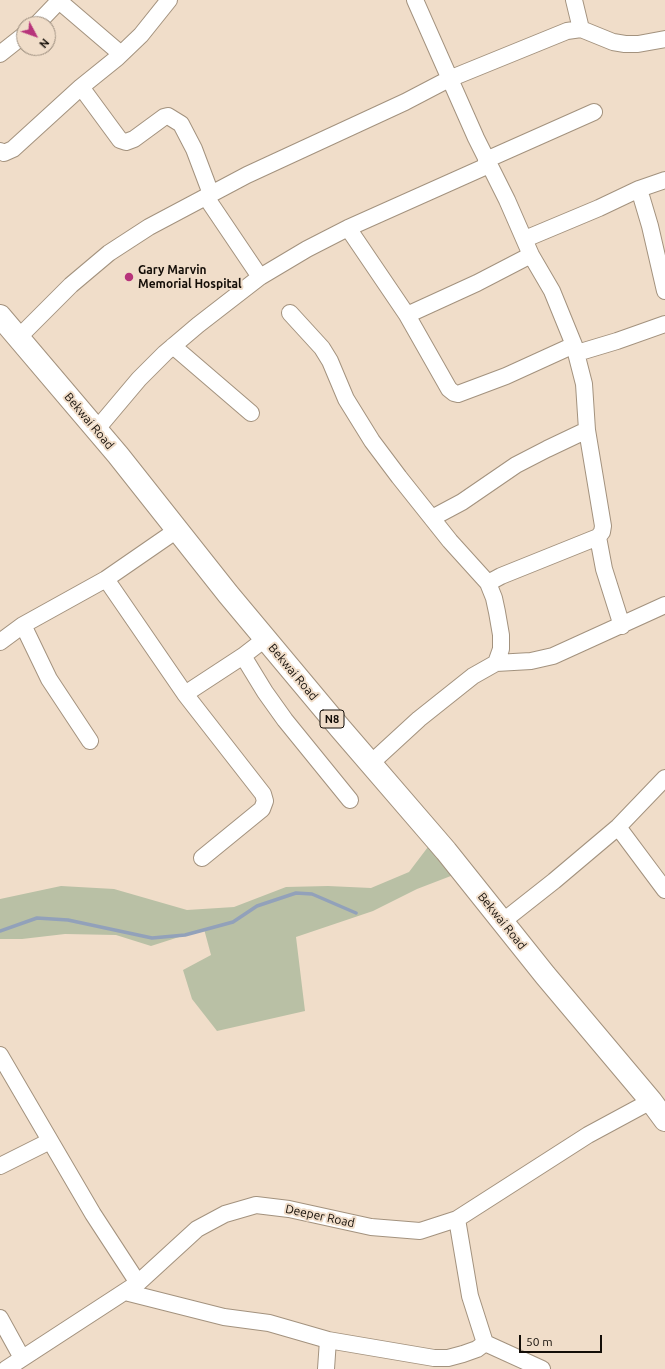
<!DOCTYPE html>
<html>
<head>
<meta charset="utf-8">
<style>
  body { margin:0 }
  #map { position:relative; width:665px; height:1369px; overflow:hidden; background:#f0ddc9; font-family:Ubuntu,sans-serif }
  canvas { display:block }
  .north { position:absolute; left:16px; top:16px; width:40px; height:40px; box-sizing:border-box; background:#f0ddc9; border:1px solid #988a7b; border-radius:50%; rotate:131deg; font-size:11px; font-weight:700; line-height:16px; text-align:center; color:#130d07 }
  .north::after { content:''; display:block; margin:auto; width:14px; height:18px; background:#b7347b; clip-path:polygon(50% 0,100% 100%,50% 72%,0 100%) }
  .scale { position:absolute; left:519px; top:1335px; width:83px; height:18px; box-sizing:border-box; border:2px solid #130d07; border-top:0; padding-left:5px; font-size:12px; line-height:14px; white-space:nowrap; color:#130d07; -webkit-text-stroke:3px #f0ddc9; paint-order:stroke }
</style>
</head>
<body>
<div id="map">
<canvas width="665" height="1369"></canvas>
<div class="north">N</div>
<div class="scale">50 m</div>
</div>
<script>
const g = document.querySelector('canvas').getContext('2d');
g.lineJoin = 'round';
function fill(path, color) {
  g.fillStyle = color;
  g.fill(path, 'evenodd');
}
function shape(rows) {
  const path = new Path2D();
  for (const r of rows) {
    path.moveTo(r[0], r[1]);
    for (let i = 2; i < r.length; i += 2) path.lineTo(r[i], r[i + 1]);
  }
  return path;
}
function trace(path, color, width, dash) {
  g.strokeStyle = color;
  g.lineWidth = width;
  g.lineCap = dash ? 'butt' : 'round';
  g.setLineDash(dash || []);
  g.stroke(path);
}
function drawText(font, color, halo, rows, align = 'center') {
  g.font = font + ' Ubuntu,sans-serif';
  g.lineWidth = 4;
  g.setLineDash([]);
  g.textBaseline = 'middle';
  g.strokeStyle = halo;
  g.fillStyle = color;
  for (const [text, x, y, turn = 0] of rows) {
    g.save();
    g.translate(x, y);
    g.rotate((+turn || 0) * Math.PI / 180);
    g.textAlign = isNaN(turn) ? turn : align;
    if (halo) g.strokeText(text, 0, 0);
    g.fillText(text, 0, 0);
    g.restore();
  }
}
const green = shape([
  [431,843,456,874,417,889,373,911,296,937,305,1011,217,1031,192,999,183,970,211,955,204,929,151,946,116,935,65,934,22,939,0,939,0,899,61,886,114,889,187,910,234,907,286,887,328,886,371,888,409,872]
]);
const stream = shape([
  [0,931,37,918,68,920,152,938,185,935,233,922,257,906,296,893,312,894,356,913]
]);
const minor = shape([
  [415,0,476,138,507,200,531,255,552,291,574,345,584,384,587,430,603,526,602,532,598,537,501,576,488,583],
  [574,0,581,29],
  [59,1,121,54],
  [37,24,60,0],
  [0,54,24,35],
  [81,87,120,140,126,142,134,139,164,117,168,116,181,124,194,149,211,194],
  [0,151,4,153,13,149,81,87,117,58,141,35,169,0],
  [486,160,594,112],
  [639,189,650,226,665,291],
  [206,197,260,277],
  [348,228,407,315,449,389,454,393,458,394,506,376,574,345],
  [525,239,599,208,639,189,665,180],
  [290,313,322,348,330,361,346,399,372,441,399,477,450,541,488,583,494,598,497,612,501,635,501,649,496,663],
  [407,315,477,283,531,255],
  [18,338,71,285,109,253,149,227,247,175,405,102,449,79,567,31,581,29,613,42,625,44,638,44,665,39],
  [173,346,251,413],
  [577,353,617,341,665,324],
  [96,430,139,379,165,353,198,325,260,277,307,249,348,228,489,165],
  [432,518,462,502,516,465,547,449,587,430],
  [598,537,604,569,622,626],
  [106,579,185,694,263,794,265,801,262,809,202,858],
  [23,625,49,679,90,741],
  [0,642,23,625,106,579,177,530],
  [243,656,265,692,285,720,350,800],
  [185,694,243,656,265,639],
  [370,764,419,719,473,676,496,663,531,661,553,656,665,605],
  [618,827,665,890],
  [502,922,554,881,618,827,665,778],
  [0,1055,93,1214,138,1283],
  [0,1166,50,1141],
  [457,1219,470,1296,485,1343,542,1369],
  [125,1292,224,1317,269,1323,328,1340,434,1358,448,1358,463,1354,477,1349,485,1343],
  [0,1318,22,1358],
  [6,1369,138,1283,197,1229,225,1214,256,1205,289,1209,371,1227,420,1231,457,1219,588,1135,651,1101],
  [326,1369,328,1340]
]);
const highway = shape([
  [0,316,118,455,228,594,340,728,446,851,545,975,651,1101,665,1120]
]);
const markers = [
  [129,277,5,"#b7347b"]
];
const shields = [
  [332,719,24]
];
const shieldNames = [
  ["N8",332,719]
];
const poiNames = [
  ["Gary Marvin",138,270],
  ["Memorial Hospital",138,284]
];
const streetNames = [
  ["Bekwai Road",89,421,50],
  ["Bekwai Road",293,672,50],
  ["Bekwai Road",502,921,51],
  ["Deeper Road",320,1216,12]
];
fill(green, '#b9c0a5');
trace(stream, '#92a1ba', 3.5);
trace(minor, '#a3927e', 18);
trace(highway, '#a3927e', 24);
trace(minor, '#fff', 16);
trace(highway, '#fff', 22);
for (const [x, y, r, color] of markers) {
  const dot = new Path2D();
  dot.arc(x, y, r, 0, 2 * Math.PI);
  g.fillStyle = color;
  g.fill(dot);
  trace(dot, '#f0ddc9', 1.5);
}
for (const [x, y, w] of shields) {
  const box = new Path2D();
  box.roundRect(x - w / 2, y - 9, w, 18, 3);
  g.fillStyle = '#f0ddc9';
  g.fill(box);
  trace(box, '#130d07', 1);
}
drawText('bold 11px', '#130d07', null, shieldNames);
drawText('bold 12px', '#130d07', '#f0ddc9', poiNames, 'left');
drawText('12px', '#130d07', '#f0ddc9', streetNames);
</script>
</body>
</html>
